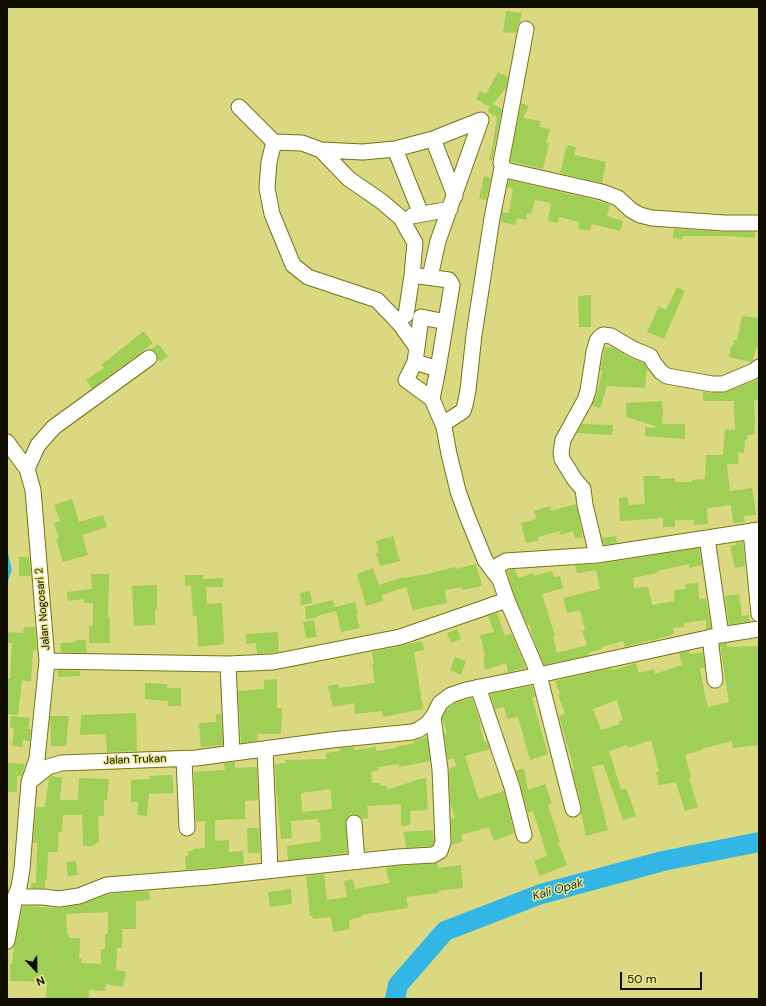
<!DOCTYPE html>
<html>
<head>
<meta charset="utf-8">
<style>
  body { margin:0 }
  #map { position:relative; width:766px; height:1006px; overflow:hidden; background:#dad880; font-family:"DM Sans",sans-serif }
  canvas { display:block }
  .frame { position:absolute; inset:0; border:8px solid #0e0d00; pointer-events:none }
  .north { position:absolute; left:16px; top:950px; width:40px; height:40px; -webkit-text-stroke:3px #e7e58d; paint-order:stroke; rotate:158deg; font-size:11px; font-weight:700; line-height:16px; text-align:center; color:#0e0d00 }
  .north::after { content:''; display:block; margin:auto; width:14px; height:18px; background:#0e0d00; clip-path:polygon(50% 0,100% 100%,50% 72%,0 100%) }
  .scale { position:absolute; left:620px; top:972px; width:82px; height:18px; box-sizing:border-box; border:2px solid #0e0d00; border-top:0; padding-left:5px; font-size:12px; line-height:14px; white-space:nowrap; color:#0e0d00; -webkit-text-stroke:3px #e7e58d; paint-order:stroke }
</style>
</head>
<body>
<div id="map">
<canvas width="766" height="1006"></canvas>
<div class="frame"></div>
<div class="north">N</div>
<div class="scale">50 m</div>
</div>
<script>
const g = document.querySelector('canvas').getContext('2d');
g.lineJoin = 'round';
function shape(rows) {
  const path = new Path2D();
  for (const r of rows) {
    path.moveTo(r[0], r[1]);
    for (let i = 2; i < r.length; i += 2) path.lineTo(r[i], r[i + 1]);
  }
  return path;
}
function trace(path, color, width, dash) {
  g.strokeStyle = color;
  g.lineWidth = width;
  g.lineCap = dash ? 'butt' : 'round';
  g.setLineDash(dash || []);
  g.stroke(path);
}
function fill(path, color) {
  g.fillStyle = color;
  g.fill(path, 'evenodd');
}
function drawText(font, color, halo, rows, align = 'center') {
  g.font = font + ' "DM Sans",sans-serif';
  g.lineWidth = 3;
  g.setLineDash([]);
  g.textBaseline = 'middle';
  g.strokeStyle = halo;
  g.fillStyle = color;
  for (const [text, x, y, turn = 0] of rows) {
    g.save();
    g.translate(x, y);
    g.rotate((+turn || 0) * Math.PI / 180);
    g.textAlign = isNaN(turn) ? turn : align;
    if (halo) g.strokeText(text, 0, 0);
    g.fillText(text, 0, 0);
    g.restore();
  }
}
const stream = shape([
  [7,556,10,570,7,579]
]);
const river = shape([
  [395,999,398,985,445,931,541,894,663,861,759,842]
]);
const building = shape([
  [506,11,522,13,520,22,517,27,516,33,503,32],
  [498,72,508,77,506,88,493,104,502,109,492,161,489,160,493,144,497,117,488,112,490,107,476,99,480,91,486,94],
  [521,103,529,106,523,118,541,121,539,127,550,129,546,143,549,143,543,169,510,161],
  [568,145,576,147,574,155,606,162,602,183,560,173,566,148,567,148],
  [484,176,491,178,486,200,479,199],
  [509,180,599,201,610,205,607,216,623,221,620,231,592,224,590,231,578,229,579,222,559,217,558,223,548,221,551,203,535,200,531,214,527,213,526,220,517,218,516,225,501,222,502,212,509,213,513,188,507,187],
  [674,229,723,232,755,232,755,238,726,236,683,236,683,239,673,238],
  [677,287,685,291,664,339,647,332,659,306,666,310],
  [591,295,591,327,579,327,578,296],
  [742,316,759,318,759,349,756,348,753,360,751,362,729,357,731,346,733,346,734,340,737,340],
  [144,331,153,343,92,389,86,380,104,368,101,365],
  [158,344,168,356,160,362,158,359,156,352,151,349],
  [605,347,614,348,628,357,644,363,647,369,645,388,607,386,600,408,592,406,597,394,602,371,600,371],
  [759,379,759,404,757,400,754,400,755,422,754,435,748,435,747,440,745,440,744,453,738,452,738,464,727,464,730,491,752,488,756,515,744,516,745,522,733,523,731,505,707,508,708,524,694,525,694,520,675,520,675,527,663,527,663,518,620,521,619,498,627,497,629,505,645,504,643,476,660,476,660,479,675,478,675,482,692,482,692,480,705,479,706,455,723,455,725,429,735,430,734,401,703,401,703,392,712,393,726,392],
  [662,401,663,414,662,424,685,424,685,439,645,436,645,427,655,428,655,426,626,417,626,403],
  [582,424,613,425,612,435,577,433],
  [72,499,79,522,103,515,107,527,82,535,88,555,63,562,56,539,59,538,54,523,60,521,54,505],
  [576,504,583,537,575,539,573,531,561,535,560,531,538,537,539,540,526,543,521,523,536,519,534,511,550,506,551,511],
  [393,536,400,561,380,566,376,553,379,553,376,541],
  [616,536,617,543,604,545,602,538],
  [743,542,745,566,735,568,730,546,736,545,736,543],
  [699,548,702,565,689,568,689,564,657,571,658,573,633,578,634,588,648,587,652,605,674,601,674,590,686,589,685,584,698,583,699,599,706,598,711,628,706,629,706,620,684,623,684,627,673,628,674,634,651,641,651,640,625,647,623,641,602,647,602,649,588,653,589,655,544,665,535,643,529,624,527,625,515,597,507,571,515,569,518,578,533,573,534,576,552,571,554,577,560,576,563,588,542,594,555,636,553,637,557,653,587,645,582,631,585,630,580,610,567,613,563,598,600,589,596,570,577,573,575,565,598,564],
  [19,557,29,557,31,576,19,576],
  [476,564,482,586,463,590,462,587,445,590,447,603,422,608,413,611,406,587,382,595,383,601,366,606,357,574,373,568,379,585,404,577,404,578,427,574,455,567,456,569],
  [91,574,109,574,108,617,110,617,110,643,89,643,89,626,93,626,93,603,84,603,84,599,68,601,67,592,92,589],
  [185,575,203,575,203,579,223,578,223,587,206,587,207,604,222,603,224,644,198,647,197,616,193,616,191,585,185,586],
  [157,585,157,609,155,609,155,625,134,626,132,586],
  [310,591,312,603,301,605,300,593],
  [739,594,742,616,749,615,750,621,729,625,725,596],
  [333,600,335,607,355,602,358,614,356,614,360,628,341,632,336,611,317,616,317,618,306,619,305,607],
  [497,613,505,636,511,633,526,668,508,672,506,663,485,670,483,657,485,656,480,635,494,632,488,616],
  [314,620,317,637,306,638,303,622],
  [24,627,35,627,37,650,33,650,31,682,22,680,18,715,7,714,7,679,10,679,12,643,7,643,7,632,23,633],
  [457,629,461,639,451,643,447,633],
  [278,632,279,652,257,654,256,643,246,644,246,634],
  [76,640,86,640,87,653,61,652,60,643,76,642],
  [422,641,424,650,414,652,423,709,383,717,382,711,355,714,354,703,333,707,328,686,338,684,339,688,375,683,372,664,374,664,372,652],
  [727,643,727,647,759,646,759,745,733,748,732,741,701,749,702,750,685,755,691,777,689,778,698,807,685,811,676,782,659,785,656,772,659,771,651,740,628,748,627,745,609,751,621,790,626,788,636,816,623,820,603,764,592,767,608,830,586,836,581,813,582,807,572,770,574,769,559,716,565,713,558,695,560,694,555,681,611,668,612,670,636,663,639,673,654,669,655,674,682,665,679,653,689,651,690,654,703,652,705,668,700,668,706,702,707,702,708,707,729,702,720,644],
  [617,700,623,720,619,721,620,724,601,730,593,709],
  [455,657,466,661,461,675,450,670],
  [58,670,80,671,80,676,58,677],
  [277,679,277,708,282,708,281,734,258,734,257,741,241,743,238,691,264,689,264,680],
  [145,683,167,684,167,688,181,688,181,706,168,706,168,701,145,699],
  [532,686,535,697,532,698,548,754,530,760,518,717,507,719,504,707,495,709,490,694],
  [472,698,481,725,480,725,484,742,487,741,490,749,465,756,473,782,479,799,504,791,514,833,494,841,489,827,461,835,463,841,452,845,451,819,455,818,450,803,449,769,456,766,454,758,448,760,444,734,447,733,442,718,447,709,455,703],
  [136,713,137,751,107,752,105,734,80,735,81,715],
  [216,714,221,714,223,745,201,747,199,723,216,722],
  [11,716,30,718,28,729,31,729,30,741,23,740,22,747,12,746,14,728,10,728],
  [50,716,69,716,66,746,51,746],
  [427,737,430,761,399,767,399,764,378,767,379,770,371,772,372,783,380,783,381,786,387,786,387,790,420,779,426,778,428,810,410,811,410,825,401,826,401,804,367,806,368,818,362,819,358,815,354,814,349,815,346,820,347,853,288,860,287,846,321,841,320,822,318,822,318,819,291,821,292,838,281,839,276,788,275,764,285,763,285,760,327,759,326,753,340,751,339,748,354,747,354,750,376,747,376,751,396,748,396,747,414,743,414,741],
  [331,789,332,809,302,812,301,793],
  [235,762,235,768,257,767,258,800,245,801,245,819,215,820,215,841,229,840,229,852,243,851,244,864,186,870,185,856,188,856,188,851,193,851,193,849,205,848,205,821,196,822,194,772,225,770,224,763],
  [7,763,25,764,22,776,17,776,17,792,7,792],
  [524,769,528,790,545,784,552,803,548,805,560,842,558,842,567,865,540,876,534,861,547,856,533,811,528,813,516,770],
  [172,775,174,793,149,794,147,816,137,815,138,802,131,802,131,780,150,779,149,776],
  [51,776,62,778,60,800,78,800,79,778,109,779,107,800,104,800,104,816,98,816,99,843,94,844,94,846,83,846,82,815,63,815,62,832,58,832,58,852,48,852,47,880,45,880,45,888,31,888,31,883,36,883,37,843,33,843,36,807,45,807,49,778],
  [247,828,259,828,260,853,248,853],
  [433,830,434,841,433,845,430,846,406,848,404,832],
  [76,861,78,875,68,876,66,862],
  [437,863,438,868,461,865,463,888,438,891,439,893,406,897,408,908,361,915,361,917,349,920,350,929,333,932,331,917,313,919,312,916,310,916,306,876,324,874,327,900,347,897,344,881,353,879,355,889,389,883,386,867],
  [291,889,292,904,270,907,268,892],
  [149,891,150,900,136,901,136,929,122,929,122,948,117,948,116,970,126,972,123,987,106,984,105,991,89,990,89,999,46,999,47,982,10,981,10,964,12,964,14,946,23,906,60,908,82,904,109,894],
  [108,912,108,934,105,934,105,949,101,949,101,964,81,963,82,958,79,958,80,938,69,938,69,934,67,934,66,914]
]);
const minor = shape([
  [526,29,501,163,505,170,602,192,618,198,631,210,640,215,652,218,724,223,759,223],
  [239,107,274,142,269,162,267,188,272,214,293,265,308,277,377,300,400,324,417,348],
  [433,139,455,196],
  [274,142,302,143,321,150,349,179,381,201,401,218,415,243,412,275,406,315],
  [395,149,421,214],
  [321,150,363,152,395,149,433,139,481,120,438,241,430,277],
  [412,216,450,209],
  [419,276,449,280,452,285,438,369],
  [415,362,438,369,432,399],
  [444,427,432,399,406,380,415,362,421,317,446,322],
  [7,442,27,469,33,490,47,661,37,759,29,782,22,869,19,887,15,897,7,941],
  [27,469,38,445,54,427,149,358],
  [751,531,759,614],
  [707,538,721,635],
  [597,555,585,505,583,489,575,480,562,459,561,453,563,440,585,400,588,391,594,352,597,341,600,337,603,335,611,336,633,349,650,356,654,363,661,372,667,376,712,384,723,384,754,371,759,367],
  [500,580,485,560,467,516,458,491,449,454,444,427,446,422,463,411,465,405,468,390,474,335,492,218,502,168],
  [710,637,715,680],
  [47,661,228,664,273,662,400,637,507,600],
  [228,664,232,753],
  [478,687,512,787,524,835],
  [265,749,270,870],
  [184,759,187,828],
  [29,782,48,767,61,763,196,758,331,740,412,732,418,730,427,724,433,717,440,703,451,695,466,690,539,675,721,635,759,629],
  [573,809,539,675,507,600,497,571,499,565,506,561,597,555,759,530],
  [354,823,357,861],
  [15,897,43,897,59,899,79,896,107,885,209,877,398,857,433,855,440,851,443,842,440,769,433,717]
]);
const streetNames = [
  ["Jalan Nogosari 2",43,609,-95],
  ["Jalan Trukan",135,760,-2]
];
const waterNames = [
  ["Kali Opak",558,890,-16]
];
trace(stream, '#32b6e5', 3.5);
trace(river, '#32b6e5', 20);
fill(building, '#9fcf54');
trace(minor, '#777414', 17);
trace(minor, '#fff', 15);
drawText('11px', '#0e0d00', '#e7e58d', streetNames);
drawText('italic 12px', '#18333e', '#e7e58d', waterNames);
</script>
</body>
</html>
